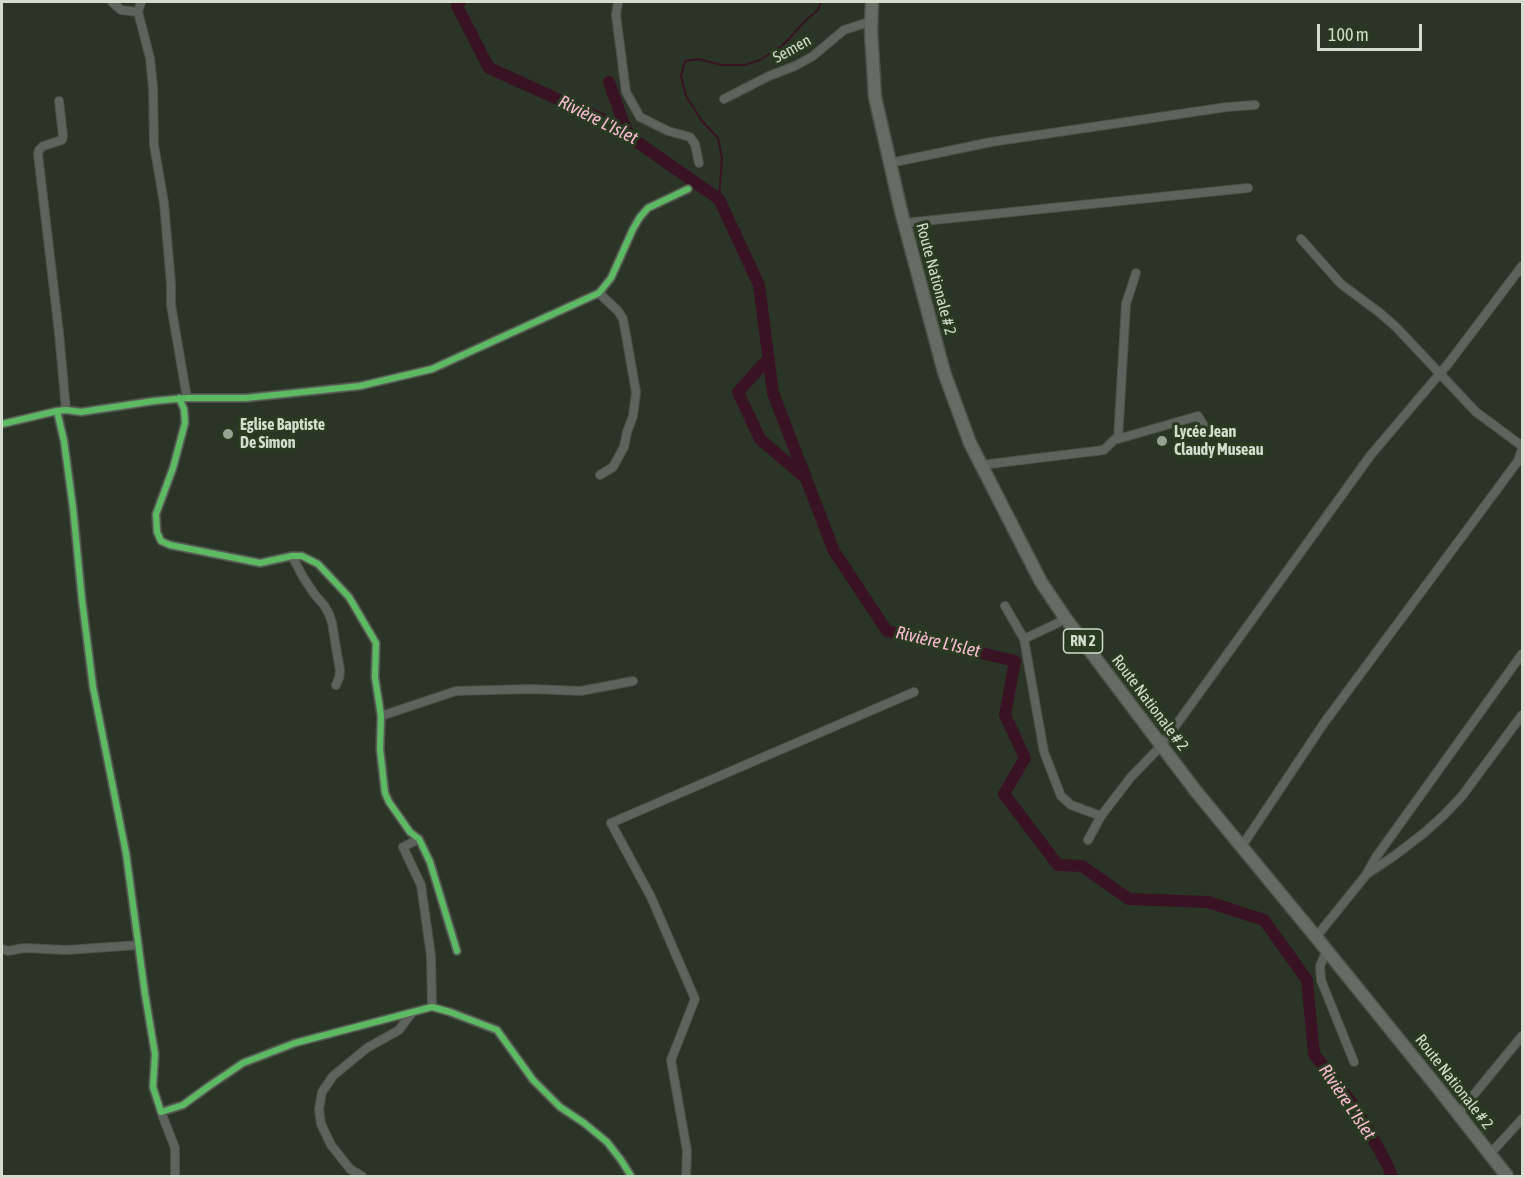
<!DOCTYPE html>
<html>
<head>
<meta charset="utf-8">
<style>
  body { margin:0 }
  #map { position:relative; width:1524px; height:1178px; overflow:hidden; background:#2b3527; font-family:"Asap Condensed",sans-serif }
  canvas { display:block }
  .frame { position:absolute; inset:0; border:3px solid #d2ddce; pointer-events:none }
  .scale { position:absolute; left:1317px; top:24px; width:105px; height:27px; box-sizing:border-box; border:3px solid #d2ddce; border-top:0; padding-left:8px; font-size:18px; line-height:21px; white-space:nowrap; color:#d2ddce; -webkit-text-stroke:4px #293b21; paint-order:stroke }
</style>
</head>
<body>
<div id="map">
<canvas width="1524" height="1178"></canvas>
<div class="frame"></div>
<div class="scale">100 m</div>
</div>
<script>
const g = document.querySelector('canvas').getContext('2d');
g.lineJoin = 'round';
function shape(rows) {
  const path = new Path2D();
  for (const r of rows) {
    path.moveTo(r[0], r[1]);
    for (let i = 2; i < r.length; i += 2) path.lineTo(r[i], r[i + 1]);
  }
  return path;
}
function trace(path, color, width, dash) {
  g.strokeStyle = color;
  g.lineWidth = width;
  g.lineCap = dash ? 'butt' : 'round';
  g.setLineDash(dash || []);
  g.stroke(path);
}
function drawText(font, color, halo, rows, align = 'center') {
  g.font = font + ' "Asap Condensed",sans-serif';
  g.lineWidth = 6;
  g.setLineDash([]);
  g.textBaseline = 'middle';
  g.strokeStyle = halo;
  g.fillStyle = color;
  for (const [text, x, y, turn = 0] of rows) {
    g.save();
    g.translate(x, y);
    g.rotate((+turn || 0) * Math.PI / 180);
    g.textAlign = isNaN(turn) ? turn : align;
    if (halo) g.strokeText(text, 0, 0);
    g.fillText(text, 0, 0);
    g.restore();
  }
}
const stream = shape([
  [719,199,722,158,718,138,702,121,686,96,681,76,685,61,699,59,721,65,745,65,760,60,783,45,807,19,818,10,821,2]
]);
const river = shape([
  [460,2,457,6,489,68,626,130,633,139,719,199,759,285,773,393,834,551,887,631,1015,661,1005,715,1025,758,1004,794,1058,865,1082,866,1129,899,1208,902,1264,920,1307,980,1314,1054,1355,1107,1386,1162,1392,1176],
  [609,82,626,130],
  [769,358,738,392,760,439,803,476]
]);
const street = shape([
  [112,2,121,10,138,12,150,58,153,87,154,145,164,203,171,284,171,305,187,398],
  [618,2,616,15,626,92,640,117,668,131,690,137,695,144,699,163],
  [138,12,141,2],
  [724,99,769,76,795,66,813,56,844,30,872,21],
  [59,101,63,136,62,140,43,146,39,150,38,154,59,333,66,410],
  [890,163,991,142,1227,107,1255,105],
  [904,223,1248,188],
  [1301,239,1341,284,1380,313,1396,327,1476,412,1522,446],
  [599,293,618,311,623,319,626,335,636,392,633,416,627,432,624,447,613,467,600,475],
  [179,398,184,409,185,423,173,468,156,514,157,532,161,541,170,545,260,563,292,556,302,556,318,564,349,597,376,643,375,677,381,716,380,749,385,793,389,802,410,832,419,839,430,862,457,951],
  [57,411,64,441,73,508,82,600,93,687,126,853,145,994,155,1054,153,1087,161,1112,183,1105,209,1086,243,1063,295,1043,432,1007,450,1012,497,1030,533,1080,560,1107,584,1123,607,1142,621,1160,631,1176],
  [2,424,57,411,66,410,81,412,154,401,187,398,246,398,360,386,432,369,599,293,611,278,633,229,640,217,648,208,688,189],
  [1118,439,1126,304,1136,273],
  [981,465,1104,450,1115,439,1118,439,1198,416,1206,429],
  [292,556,303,577,315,595,324,605,329,614,332,623,340,671,339,678,336,685],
  [1005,606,1024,639,1044,752,1061,796,1071,805,1101,816],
  [1024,639,1066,619],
  [381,716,456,691,531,689,581,691,633,681],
  [419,839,403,847,421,885,431,956,432,1007],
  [1088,840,1101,816,1131,777,1161,746,1370,456,1448,364,1522,266],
  [1242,846,1324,723,1518,461,1522,449],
  [1367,874,1394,856,1424,833,1444,815,1462,796,1522,715],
  [1316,937,1366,875,1376,857,1522,654],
  [2,949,8,951,24,948,67,950,138,945],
  [1327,950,1320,966,1321,980,1354,1062],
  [161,1112,175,1148,175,1176],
  [1458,1114,1522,1036],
  [1490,1154,1522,1119],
  [362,1176,350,1169,331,1145,321,1124,319,1109,322,1092,333,1076,367,1048,399,1030,411,1014],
  [686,1176,687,1151,671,1060,695,999,651,897,611,823,914,692]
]);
const primary = shape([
  [872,2,871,31,875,97,901,211,944,372,970,443,1041,582,1066,619,1195,790,1316,937,1438,1088,1507,1176]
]);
const cycleway = shape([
  [179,398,184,409,185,423,173,468,156,514,157,532,161,541,170,545,260,563,292,556,302,556,318,564,349,597,376,643,375,677,381,716,380,749,385,793,389,802,410,832,419,839,430,862,457,951],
  [57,411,64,441,73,508,82,600,93,687,126,853,145,994,155,1054,153,1087,161,1112,183,1105,209,1086,243,1063,295,1043,432,1007,450,1012,497,1030,533,1080,560,1107,584,1123,607,1142,621,1160,631,1176],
  [2,424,57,411,66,410,81,412,154,401,187,398,246,398,360,386,432,369,599,293,611,278,633,229,640,217,648,208,688,189]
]);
const markers = [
  [228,434,6,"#98a294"],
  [1162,441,6,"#98a294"]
];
const shields = [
  [1083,641,39]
];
const shieldNames = [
  ["RN 2",1083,641]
];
const streetNames = [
  ["Semen",792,49,-29],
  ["Route Nationale # 2",936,279,75],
  ["Route Nationale # 2",1150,703,53],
  ["Route Nationale # 2",1454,1082,52]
];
const poiNames = [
  ["Eglise Baptiste",240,425],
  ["De Simon",240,443],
  ["Lycée Jean",1174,432],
  ["Claudy Museau",1174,450]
];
const waterNames = [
  ["Rivière L'Islet",598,120,27],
  ["Rivière L'Islet",938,642,13],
  ["Rivière L'Islet",1347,1102,56]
];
trace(stream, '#391323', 2);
trace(river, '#391323', 12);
trace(street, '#4a5246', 10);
trace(primary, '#4a5246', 15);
trace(street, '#5f635d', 8);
trace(primary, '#666b63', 12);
trace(cycleway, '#5cba63', 6);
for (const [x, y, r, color] of markers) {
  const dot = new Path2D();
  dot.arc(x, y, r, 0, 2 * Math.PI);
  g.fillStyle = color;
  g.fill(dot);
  trace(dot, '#293b21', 2);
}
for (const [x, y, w] of shields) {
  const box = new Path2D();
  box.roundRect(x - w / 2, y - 12, w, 24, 4.5);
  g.fillStyle = '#293b21';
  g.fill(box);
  trace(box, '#d2ddce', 1.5);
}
drawText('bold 15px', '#d2ddce', null, shieldNames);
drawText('16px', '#d2ddce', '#293b21', streetNames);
drawText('bold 16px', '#d2ddce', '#293b21', poiNames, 'left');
drawText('italic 18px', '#fdbcd4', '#293b21', waterNames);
</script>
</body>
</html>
